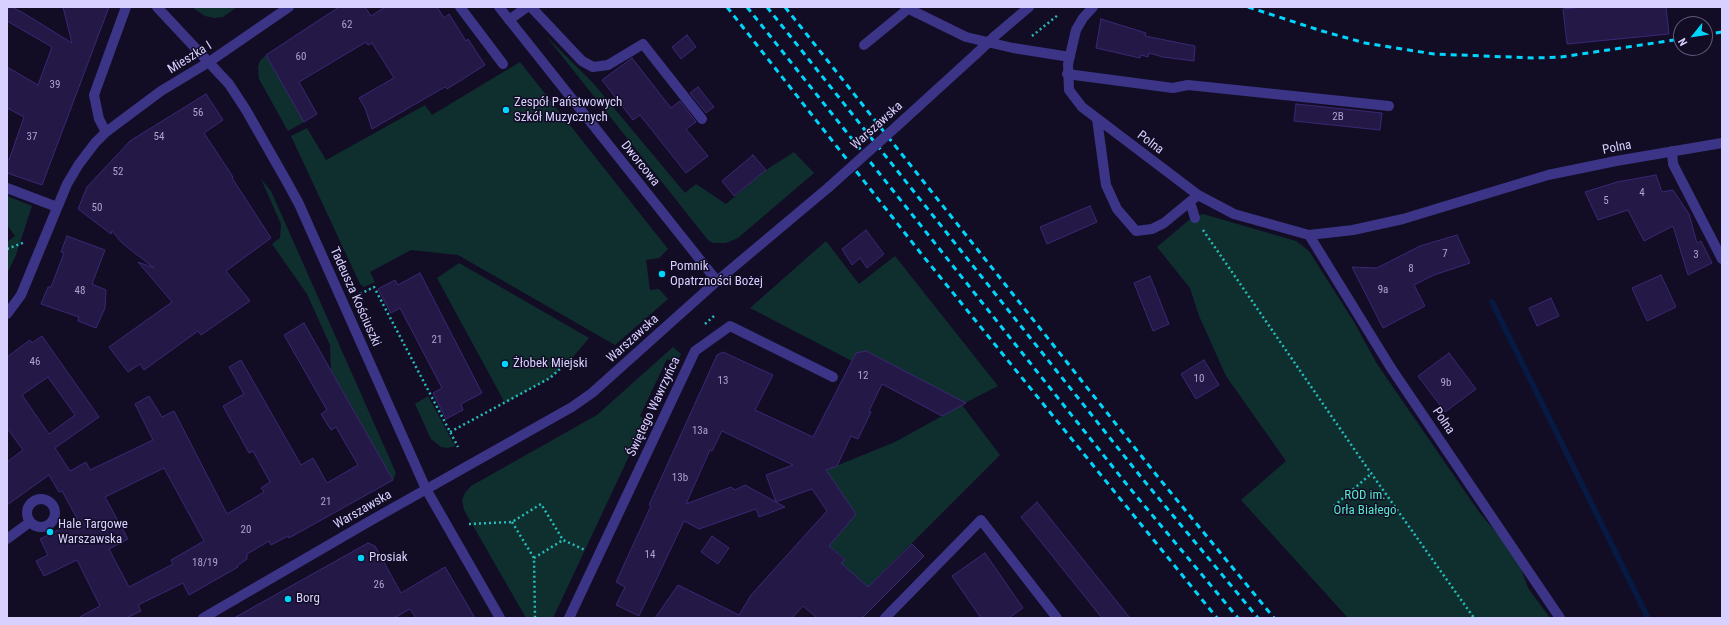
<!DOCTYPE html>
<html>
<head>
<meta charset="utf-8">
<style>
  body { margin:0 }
  #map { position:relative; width:1729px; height:625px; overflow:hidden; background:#120d25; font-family:"Roboto Condensed",sans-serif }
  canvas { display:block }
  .frame { position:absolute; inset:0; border:8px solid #d8d1ff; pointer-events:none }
  .north { position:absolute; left:1673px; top:16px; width:40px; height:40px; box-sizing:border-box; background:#120d25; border:1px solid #615b7c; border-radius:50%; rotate:240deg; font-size:11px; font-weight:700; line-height:16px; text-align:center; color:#d8d1ff }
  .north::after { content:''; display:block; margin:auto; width:14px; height:18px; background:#00d5fc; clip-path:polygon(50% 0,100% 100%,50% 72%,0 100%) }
</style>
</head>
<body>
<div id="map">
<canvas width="1729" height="625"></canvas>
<div class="frame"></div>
<div class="north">N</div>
</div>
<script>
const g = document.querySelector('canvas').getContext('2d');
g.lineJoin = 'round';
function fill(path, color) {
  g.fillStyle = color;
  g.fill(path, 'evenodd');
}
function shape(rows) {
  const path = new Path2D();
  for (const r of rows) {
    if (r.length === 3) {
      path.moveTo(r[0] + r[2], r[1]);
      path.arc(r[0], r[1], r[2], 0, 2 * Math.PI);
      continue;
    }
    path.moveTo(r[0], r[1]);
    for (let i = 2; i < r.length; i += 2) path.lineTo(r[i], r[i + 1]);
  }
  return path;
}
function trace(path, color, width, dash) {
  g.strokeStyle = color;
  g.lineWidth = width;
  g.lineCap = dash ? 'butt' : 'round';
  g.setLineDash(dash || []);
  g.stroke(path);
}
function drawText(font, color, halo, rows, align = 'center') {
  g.font = font + ' "Roboto Condensed",sans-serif';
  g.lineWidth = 3;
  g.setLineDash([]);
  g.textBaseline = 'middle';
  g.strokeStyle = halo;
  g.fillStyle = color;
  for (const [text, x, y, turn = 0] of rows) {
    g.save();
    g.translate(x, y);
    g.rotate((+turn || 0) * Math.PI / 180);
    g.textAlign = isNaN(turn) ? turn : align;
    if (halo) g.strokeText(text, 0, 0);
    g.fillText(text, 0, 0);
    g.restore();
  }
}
const green = shape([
  [192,7,237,7,223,17,214,18,205,16],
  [546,36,593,83,685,193,696,184,726,204,766,170,794,152,814,173,738,238,726,243,713,243,708,240],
  [266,55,304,122,288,131,259,79,258,67,260,61],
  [520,62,668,249,659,258,646,260,650,290,659,289,668,299,615,345,458,255,411,250,370,272,375,282,364,287,360,284,291,136,307,128,326,160,425,105,432,115],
  [261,179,271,191,396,473,393,480,331,370,330,345,307,294,272,244,280,238,281,224],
  [7,196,32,206,16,255,7,274,7,242,15,236,7,225],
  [1203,214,1296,241,1309,251,1354,322,1377,364,1479,512,1517,557,1528,588,1550,618,1348,618,1241,500,1286,461,1226,376,1199,316,1190,288,1157,247,1189,220],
  [826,241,859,284,895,256,998,386,965,403,866,351,856,353,852,361,750,308],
  [459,263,589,338,573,357,550,378,505,403,437,278],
  [673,347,681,354,677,363,667,359,640,416,646,420,553,618,526,618,464,510,462,500,465,493,471,486,597,415],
  [428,396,455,446,448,448,441,447,431,439,415,404],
  [962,405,1000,455,868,587,841,563,845,559,829,546,856,514,826,470,895,442]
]);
const stream = shape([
  [1492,302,1648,618]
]);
const building = shape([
  [7,7,12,7,25,14,72,43,63,7,109,7,42,185,7,173,7,160,9,160,24,117,7,108,7,67,38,85,52,47,7,21,7,7],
  [339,7,365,7,371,16,385,7,437,7,444,18,449,14,466,41,468,39,485,65,447,89,445,87,372,129,365,108,359,98,394,78,372,43,368,45,366,42,299,82,317,114,304,122,266,55,339,7],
  [1583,7,1666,7,1669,34,1567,44,1563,9,1583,7],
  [1101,19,1146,33,1145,36,1195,46,1194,61,1163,57,1149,53,1148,57,1141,55,1140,58,1096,48,1101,19],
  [687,35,696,47,681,59,672,47,687,35],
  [632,58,671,108,680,101,696,122,686,129,708,156,686,173,640,115,633,120,602,80,632,58],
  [698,87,714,107,706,113,690,93,698,87],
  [206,94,223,120,204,133,233,177,232,178,271,238,226,271,250,301,201,335,198,331,144,370,140,364,128,372,109,347,172,302,138,262,154,268,122,243,112,231,111,234,78,209,87,187,130,141,206,94],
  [1296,104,1382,113,1380,130,1294,121,1296,104],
  [753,155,766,170,734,196,722,181,753,155],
  [1656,175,1662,192,1673,190,1689,214,1697,243,1701,241,1712,263,1688,275,1673,226,1644,241,1628,210,1598,220,1585,192,1617,182,1656,175],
  [1090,206,1097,222,1047,244,1040,227,1090,206],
  [866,230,884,254,867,268,860,258,852,265,842,249,866,230],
  [1457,235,1470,263,1434,275,1414,285,1425,306,1383,328,1352,267,1377,268,1420,246,1457,235],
  [67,236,105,250,92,284,106,290,105,308,96,328,78,321,79,317,41,304,48,287,51,287,64,253,61,252,67,236],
  [420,273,482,393,461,404,463,410,446,419,433,393,442,388,400,308,391,313,378,289,395,280,398,285,420,273],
  [1661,275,1676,307,1647,321,1632,288,1661,275],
  [1150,276,1169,324,1153,331,1134,283,1150,276],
  [1551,298,1559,316,1537,326,1529,308,1551,298],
  [304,323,393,480,289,538,288,536,271,545,269,541,247,554,247,559,237,566,238,567,189,595,183,583,138,605,141,611,126,618,78,618,100,606,77,560,44,576,36,561,48,555,40,539,78,520,62,491,59,492,49,475,7,505,7,462,23,450,7,428,7,357,30,340,32,343,42,336,99,417,55,448,70,471,86,462,90,470,153,440,135,404,149,396,162,417,174,411,227,514,264,492,261,488,270,482,253,451,249,453,223,406,244,394,229,367,241,360,301,465,313,458,327,483,358,465,336,427,331,430,321,414,327,410,284,335,304,323],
  [48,377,75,415,49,434,22,395,48,377],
  [164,468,204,541,171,560,173,564,129,587,109,549,128,539,105,497,164,468],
  [866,351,966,403,942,416,882,384,869,411,871,412,858,439,851,436,837,466,826,470,856,514,829,546,845,560,841,563,868,587,912,544,924,556,862,618,817,618,803,606,792,618,655,618,678,585,739,615,751,595,827,511,812,489,776,502,766,475,793,465,722,431,712,451,710,450,686,504,731,487,735,490,745,485,785,507,759,517,756,509,699,529,684,521,639,616,616,605,625,587,616,582,651,506,649,505,717,355,723,352,773,375,755,410,813,437,856,353,866,351],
  [1449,353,1476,389,1445,412,1418,376,1449,353],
  [1204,360,1219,385,1196,399,1181,374,1204,360],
  [1037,502,1130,618,1102,618,1021,517,1037,502],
  [712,536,729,548,718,564,701,552,712,536],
  [368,543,375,546,401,593,445,567,475,618,416,618,410,609,394,618,234,618,368,543],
  [985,553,1023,608,1009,618,981,618,952,576,985,553]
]);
const path = shape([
  [1032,36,1058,15],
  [1203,230,1361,459,1474,618],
  [7,249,25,242],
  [360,294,374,287,458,447],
  [705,324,715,315],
  [450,432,550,378,573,357],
  [1334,506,1372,473],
  [512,522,534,558,535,618],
  [469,524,512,522,541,504,563,540,585,550],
  [534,558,563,540]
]);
const minor = shape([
  [157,7,229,84,246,110,287,182,299,204,426,489,500,618],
  [460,7,503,64],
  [499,7,717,281],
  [531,7,582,61,593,67,608,65,643,44,702,119],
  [905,7,966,37,1013,48,1070,57],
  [1093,7,1083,18,1076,30,1068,64,1069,90,1082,107,1198,195,1234,214,1309,235,1353,230,1403,219,1548,175,1616,161,1722,143],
  [509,20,527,7],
  [995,36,1029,7],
  [864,45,908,9],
  [1067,74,1173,88,1188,85,1389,106],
  [1097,119,1106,185,1117,209,1136,231,1152,229,1164,223,1198,195],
  [897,126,976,54],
  [106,132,99,119,94,95,126,7],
  [1672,151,1673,164,1722,259],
  [7,188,57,207],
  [1190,202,1195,218],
  [1309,235,1391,368,1560,618],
  [7,314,21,295,67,184,79,164,95,143,106,132,161,91,209,62,289,7],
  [41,513,14],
  [7,539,30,522],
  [203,618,370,521,572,407,592,393,717,281,829,187],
  [569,618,695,351,730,326,833,377],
  [885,618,981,520,1057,618]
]);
const rail = shape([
  [727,7,919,251,1217,618],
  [747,7,1128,486,1238,618],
  [767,7,1141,477,1258,618],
  [785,7,1158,477,1274,618],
  [1248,7,1322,31,1365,43,1434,54,1535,58,1561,57,1681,39],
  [1705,35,1722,32]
]);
const minorBridge = shape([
  [976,54,995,36],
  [829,187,897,126]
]);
const markers = [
  [506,110,4,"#00d5fc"],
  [662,274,4,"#00d5fc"],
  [505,364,4,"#00d5fc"],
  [50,532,4,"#00d5fc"],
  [361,558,4,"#00d5fc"],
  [288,599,4,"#00d5fc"]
];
const numberNames = [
  ["62",347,25],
  ["60",301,57],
  ["39",55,85],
  ["56",198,113],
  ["2B",1338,117],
  ["37",32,137],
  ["54",159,137],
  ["52",118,172],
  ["4",1642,193],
  ["5",1606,201],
  ["50",97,208],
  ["7",1445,254],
  ["3",1696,255],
  ["8",1411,269],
  ["9a",1383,290],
  ["48",80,291],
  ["21",437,340],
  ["46",35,362],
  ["12",863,376],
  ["10",1199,379],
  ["13",723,381],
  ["9b",1446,383],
  ["13a",700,431],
  ["13b",680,478],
  ["21",326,502],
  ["20",246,530],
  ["14",650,555],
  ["18/19",205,563],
  ["26",379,585]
];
const streetNames = [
  ["Mieszka I",190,58,-32],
  ["Warszawska",877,126,-42],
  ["Polna",1150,143,37],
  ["Polna",1617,148,-11],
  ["Dworcowa",640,164,51],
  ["Tadeusza Kościuszki",355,297,66],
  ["Warszawska",633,339,-42],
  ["Świętego Wawrzyńca",654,407,-65],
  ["Polna",1443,421,56],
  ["Warszawska",363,510,-30]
];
const poiNames = [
  ["Zespół Państwowych",514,103],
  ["Szkół Muzycznych",514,118],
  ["Pomnik",670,267],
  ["Opatrzności Bożej",670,282],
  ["Żłobek Miejski",513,364],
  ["Hale Targowe",58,525],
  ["Warszawska",58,540],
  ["Prosiak",369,558],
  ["Borg",296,599]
];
const parkNames = [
  ["ROD im.",1365,496],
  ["Orła Białego",1365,511]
];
fill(green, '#0f2f2f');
trace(stream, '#061a44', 5.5);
fill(building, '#241847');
trace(building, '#3b2875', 1);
trace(path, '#26bdbc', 2.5, [2, 3]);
trace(minor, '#3c3587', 10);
trace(rail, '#00d5fc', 3, [6, 5]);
trace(minorBridge, '#3c3587', 10);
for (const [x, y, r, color] of markers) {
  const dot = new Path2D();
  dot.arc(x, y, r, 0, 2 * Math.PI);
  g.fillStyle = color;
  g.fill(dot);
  trace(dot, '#120d25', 1.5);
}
drawText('11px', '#aba3d1', null, numberNames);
drawText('13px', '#d8d1ff', '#120d25', streetNames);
drawText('13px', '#d8d1ff', '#120d25', poiNames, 'left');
drawText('13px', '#54e7ca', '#120d25', parkNames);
</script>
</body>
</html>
